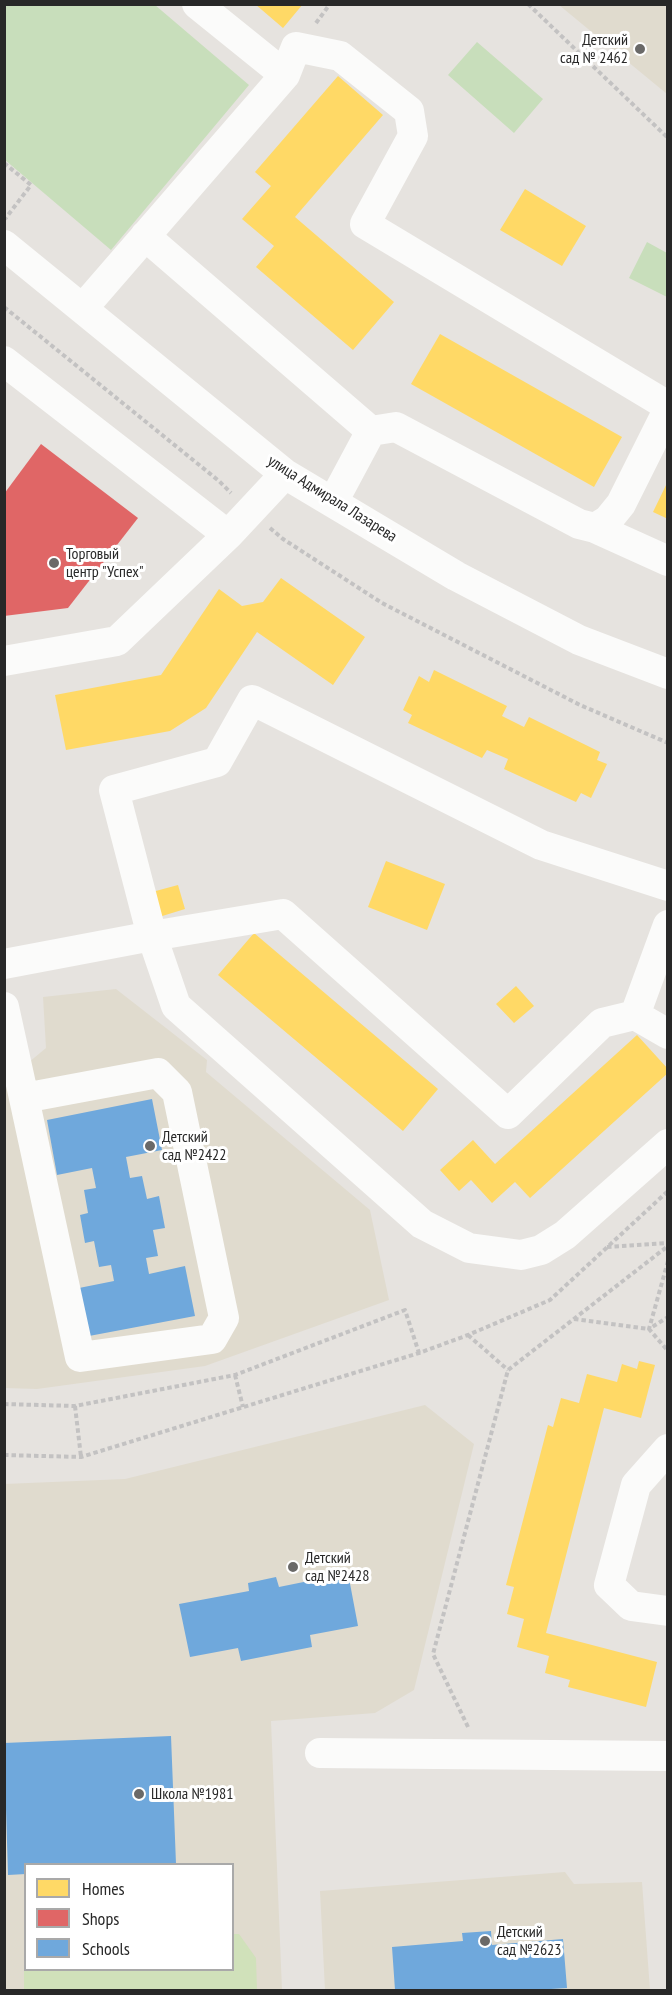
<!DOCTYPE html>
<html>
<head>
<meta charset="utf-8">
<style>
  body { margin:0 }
  #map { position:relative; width:672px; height:1995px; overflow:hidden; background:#e6e3df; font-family:"PT Sans Narrow",sans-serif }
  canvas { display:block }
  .frame { position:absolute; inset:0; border:6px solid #282828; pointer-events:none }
  .legend { position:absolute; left:24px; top:1863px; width:210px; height:108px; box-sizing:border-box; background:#fff; border:2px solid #a9a9a9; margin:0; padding:8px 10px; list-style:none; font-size:18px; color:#282828 }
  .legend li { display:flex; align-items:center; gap:12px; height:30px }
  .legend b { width:30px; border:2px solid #a9a9a9 }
</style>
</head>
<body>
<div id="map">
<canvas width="672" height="1995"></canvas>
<div class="frame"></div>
<ul class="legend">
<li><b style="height:16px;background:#ffd966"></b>Homes</li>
<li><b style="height:16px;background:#e06666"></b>Shops</li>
<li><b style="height:16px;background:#6fa8dc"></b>Schools</li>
</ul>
</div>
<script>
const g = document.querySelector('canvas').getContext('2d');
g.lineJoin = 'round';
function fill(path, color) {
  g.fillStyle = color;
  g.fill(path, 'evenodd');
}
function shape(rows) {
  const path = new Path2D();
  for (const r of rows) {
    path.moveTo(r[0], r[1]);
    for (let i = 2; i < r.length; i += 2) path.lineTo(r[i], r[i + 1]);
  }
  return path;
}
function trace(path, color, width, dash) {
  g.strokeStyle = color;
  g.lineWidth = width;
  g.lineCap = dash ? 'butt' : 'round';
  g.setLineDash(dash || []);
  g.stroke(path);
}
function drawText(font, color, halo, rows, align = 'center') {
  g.font = font + ' "PT Sans Narrow",sans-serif';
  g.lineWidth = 6;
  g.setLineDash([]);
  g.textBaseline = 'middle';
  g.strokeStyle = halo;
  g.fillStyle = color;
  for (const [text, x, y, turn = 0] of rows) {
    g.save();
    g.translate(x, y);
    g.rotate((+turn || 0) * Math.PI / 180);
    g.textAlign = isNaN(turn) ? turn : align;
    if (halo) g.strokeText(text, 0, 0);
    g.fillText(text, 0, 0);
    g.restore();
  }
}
const education = shape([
  [559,5,667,5,667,94],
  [116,989,207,1060,206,1072,370,1210,389,1300,205,1366,37,1389,5,1388,5,1082,46,1048,43,997],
  [425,1405,474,1444,414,1690,375,1713,271,1721,282,1990,5,1990,4,1484,125,1479],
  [26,1864,232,1864,232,1970,26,1970],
  [565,1872,574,1884,642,1882,650,1990,325,1990,320,1891]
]);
const green = shape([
  [5,4,155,5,249,85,111,250,5,160],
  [477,42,543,99,514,133,448,75],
  [647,242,667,253,667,297,629,278]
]);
const pitch = shape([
  [233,1934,239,1934,256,1958,257,1990,24,1990,24,1958,25,1956,26,1970,232,1970]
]);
const homes = shape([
  [255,4,303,4,283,28],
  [338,76,383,115,295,217,394,302,353,350,256,267,274,246,242,219,271,186,255,172],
  [525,189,586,226,562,266,500,230],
  [440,334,622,437,594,487,411,384],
  [668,481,668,519,653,512],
  [281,578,365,637,333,685,257,632,206,708,170,731,66,750,55,695,161,675,219,589,242,606,263,602],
  [434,670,507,706,502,716,524,727,529,717,600,752,597,760,607,764,591,798,581,793,576,802,504,769,508,759,487,750,482,758,408,723,412,715,403,710,419,676,429,682],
  [386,861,445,884,427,930,368,907],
  [178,885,185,909,159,917,152,892],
  [254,933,438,1089,403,1131,218,975],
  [516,986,534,1006,514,1023,496,1004],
  [637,1035,668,1069,668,1073,530,1198,515,1182,492,1203,471,1180,459,1191,440,1170,473,1140,495,1164],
  [639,1361,655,1365,641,1418,604,1408,546,1633,657,1662,646,1707,568,1687,570,1680,545,1673,549,1656,517,1647,524,1619,507,1614,514,1587,506,1585,548,1425,553,1427,561,1398,579,1403,587,1374,617,1382,622,1364,637,1369]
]);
const shops = shape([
  [41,444,138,518,68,608,4,616,4,494]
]);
const schools = shape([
  [152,1099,162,1150,126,1157,130,1178,142,1176,147,1199,159,1196,165,1228,153,1230,158,1256,146,1258,149,1274,185,1266,195,1316,89,1336,79,1288,114,1281,111,1265,99,1267,94,1241,85,1243,80,1215,88,1213,84,1190,96,1188,92,1168,57,1175,47,1120],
  [348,1573,358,1626,310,1635,312,1647,241,1661,238,1648,190,1657,179,1604,249,1591,248,1583,276,1577,279,1587],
  [171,1736,176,1864,26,1864,26,1874,8,1875,4,1743],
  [491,1931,492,1945,563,1939,567,1988,535,1990,395,1990,392,1947,463,1941,462,1933]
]);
const path = shape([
  [528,4,668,138],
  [316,23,330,4],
  [4,163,31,185,5,219],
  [4,307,219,481,231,493],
  [270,528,283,539,382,603,580,705,668,743],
  [607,1247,668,1243],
  [668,1261,649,1329,668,1317],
  [574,1319,649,1329,668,1351],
  [468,1335,508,1370],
  [235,1375,243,1407],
  [4,1404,75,1406,235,1375,405,1310,419,1353],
  [75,1406,81,1457],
  [4,1455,81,1457,419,1353,468,1335,550,1300,668,1191],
  [468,1727,433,1654,508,1370,668,1246]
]);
const minor = shape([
  [197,4,285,75],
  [145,236,371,431],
  [4,245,285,474,456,576,579,640,668,674],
  [83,308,285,75,296,47,340,56,409,111,413,136,365,224,668,406],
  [4,361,228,535,285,474],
  [333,502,371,431,396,427,579,524,595,528,608,520,621,504,668,410],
  [595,528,668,561],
  [4,661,117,641,228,535],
  [668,886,541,845,252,700,217,762,114,790,152,936,176,1006,422,1224,469,1248,521,1255,541,1250,565,1235,668,1144],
  [4,964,152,936,283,914,508,1114,602,1023,635,1015,668,1034],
  [4,1007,24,1098,80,1357,212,1339,224,1318,177,1092,158,1073,24,1098],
  [635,1015,668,925],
  [668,1449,636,1485,609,1585,631,1606,668,1611],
  [320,1753,668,1756]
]);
const markers = [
  [640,49,6,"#6a6968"],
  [54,563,6,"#6a6968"],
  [150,1146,6,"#6a6968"],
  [293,1567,6,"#6a6968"],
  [139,1794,6,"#6a6968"],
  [485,1941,6,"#6a6968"]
];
const poiNames = [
  ["Детский",628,40,"right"],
  ["сад № 2462",628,58,"right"],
  ["Торговый",66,554],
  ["центр \"Успех\"",66,572],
  ["Детский",162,1137],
  ["сад №2422",162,1155],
  ["Детский",305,1558],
  ["сад №2428",305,1576],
  ["Школа №1981",151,1794],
  ["Детский",497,1932],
  ["сад №2623",497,1950]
];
const streetNames = [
  ["улица Адмирала Лазарева",332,499,32]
];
fill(education, '#e0dbce');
fill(green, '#c8debb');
fill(pitch, '#d0e1ba');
fill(homes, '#ffd966');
fill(shops, '#e06666');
fill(schools, '#6fa8dc');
trace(path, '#c3c2c2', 4, [4.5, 3]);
trace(minor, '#fbfbfa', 30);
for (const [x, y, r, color] of markers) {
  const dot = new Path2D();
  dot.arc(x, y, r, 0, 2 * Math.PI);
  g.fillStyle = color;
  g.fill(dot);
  trace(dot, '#fff', 2);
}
drawText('16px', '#282828', '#fff', poiNames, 'left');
drawText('16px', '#282828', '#fff', streetNames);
</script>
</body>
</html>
